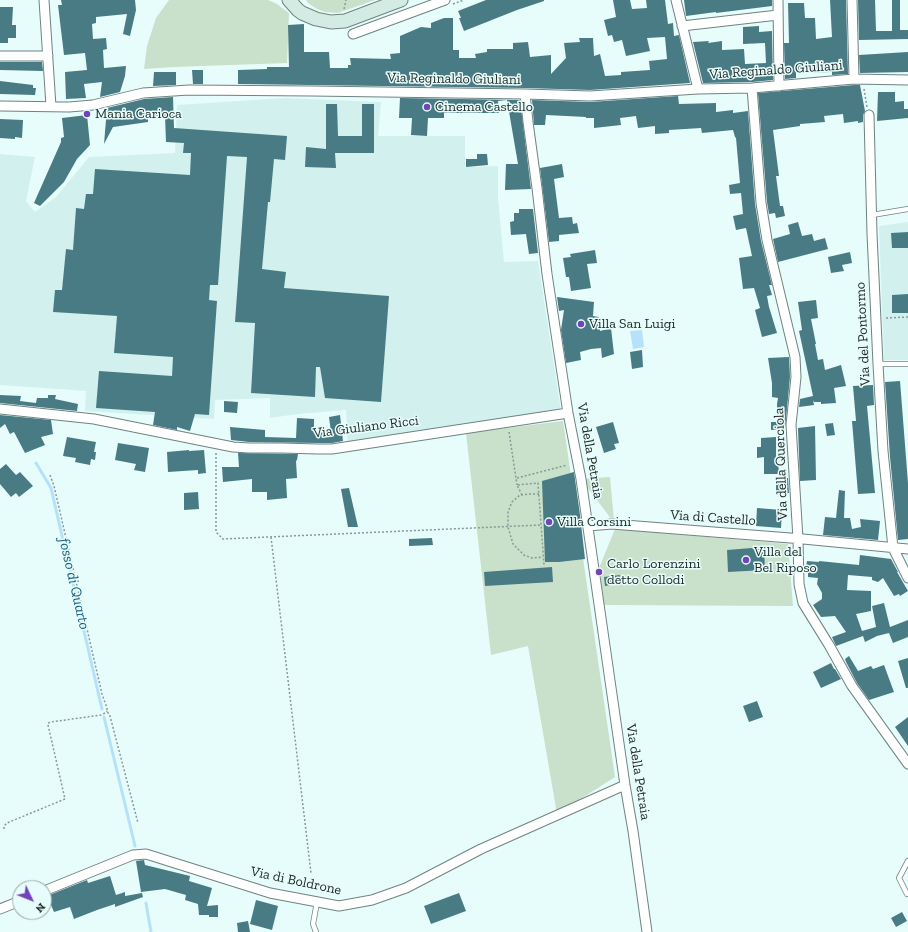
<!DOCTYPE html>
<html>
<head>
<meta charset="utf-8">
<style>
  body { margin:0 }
  #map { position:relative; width:908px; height:932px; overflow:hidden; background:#e7fdfb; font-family:"Zilla Slab",serif }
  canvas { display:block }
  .north { position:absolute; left:12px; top:880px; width:40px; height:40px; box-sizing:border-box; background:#e7fdfb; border:1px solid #97a8a7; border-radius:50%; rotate:133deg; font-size:11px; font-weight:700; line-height:16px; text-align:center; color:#202928 }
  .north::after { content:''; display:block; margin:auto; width:14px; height:18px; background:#7343bb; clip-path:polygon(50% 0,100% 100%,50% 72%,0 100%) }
</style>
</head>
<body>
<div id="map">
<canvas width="908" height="932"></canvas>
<div class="north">N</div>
</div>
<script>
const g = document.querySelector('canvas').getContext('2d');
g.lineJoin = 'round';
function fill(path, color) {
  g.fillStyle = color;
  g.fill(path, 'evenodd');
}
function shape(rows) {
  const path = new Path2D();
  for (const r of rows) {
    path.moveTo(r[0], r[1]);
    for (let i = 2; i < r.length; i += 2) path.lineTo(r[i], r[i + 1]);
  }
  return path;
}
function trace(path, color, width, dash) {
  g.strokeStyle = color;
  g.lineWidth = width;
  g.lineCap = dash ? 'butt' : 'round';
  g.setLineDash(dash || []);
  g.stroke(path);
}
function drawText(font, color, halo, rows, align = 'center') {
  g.font = font + ' "Zilla Slab",serif';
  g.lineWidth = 3;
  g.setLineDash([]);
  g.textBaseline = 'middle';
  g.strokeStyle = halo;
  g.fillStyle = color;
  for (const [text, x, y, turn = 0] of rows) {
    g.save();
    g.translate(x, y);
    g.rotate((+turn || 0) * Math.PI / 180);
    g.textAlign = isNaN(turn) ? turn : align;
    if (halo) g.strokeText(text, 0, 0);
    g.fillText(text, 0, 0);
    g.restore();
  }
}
const built = shape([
  [285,98,381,102,378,136,465,136,465,167,498,166,498,198,504,262,538,261,562,417,348,448,346,410,298,414,270,418,270,398,215,400,214,419,85,411,86,391,0,385,0,154,35,157,26,201,35,212,56,197,89,157,175,153,177,105],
  [908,222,908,360,884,360,879,226]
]);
const green = shape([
  [169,0,268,0,277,4,289,13,287,63,174,67,144,69,147,46,156,18],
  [306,0,375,0,338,13,325,12,317,9,308,3],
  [563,421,615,777,557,814,528,646,491,655,466,433],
  [610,477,614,520,612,520,581,479],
  [615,529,788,544,793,606,603,605,597,573]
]);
const water = shape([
  [642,330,644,347,633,349,630,331]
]);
const stream = shape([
  [36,463,51,488,102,709],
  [104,717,135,846],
  [146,903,151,932]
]);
const building = shape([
  [61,0,135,0,136,10,130,36,123,34,127,14,96,17,96,23,92,24,93,39,106,38,107,49,103,50,104,68,126,66,125,76,120,92,100,97,102,82,84,84,86,98,66,99,65,72,87,70,85,53,64,55,58,5,62,5],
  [486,0,544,0,544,1,517,10,464,31,459,18,461,18,458,11],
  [613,0,630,0,632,9,647,8,646,0,665,0,668,24,673,23,674,36,679,35,690,83,590,90,525,88,238,84,238,70,267,69,267,67,289,67,288,25,304,24,304,52,329,52,330,68,348,68,348,65,351,65,350,58,391,59,390,54,400,53,400,36,421,27,431,28,431,23,444,18,453,18,453,50,459,50,459,58,476,58,475,54,487,52,487,49,513,49,513,43,528,42,530,57,551,55,551,74,566,58,564,43,580,42,579,38,593,38,594,56,600,54,605,76,621,75,621,72,650,70,649,61,667,59,665,37,647,38,650,51,626,56,622,40,614,42,612,35,608,36,604,20,616,17],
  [684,0,772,0,772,6,716,13,716,12,686,16],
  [830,0,846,0,848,74,832,75,832,72,796,73,796,78,785,79,784,43,789,43,788,3,804,3,805,18,815,18,816,39,832,37],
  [858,0,875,0,876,31,892,31,892,0,900,0,900,30,908,30,908,39,859,40],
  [0,7,13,7,12,25,16,25,16,38,8,38,8,43,0,43],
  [759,26,759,32,772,31,773,80,752,82,703,83,693,42,709,41,708,43,722,41,722,50,744,49,745,64,766,63,765,43,743,44,743,27],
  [908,52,908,72,860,73,859,55],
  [0,62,42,62,43,71,0,70],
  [192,70,203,70,203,84,193,84],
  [154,72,176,72,176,85,153,86],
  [0,81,33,85,33,88,36,88,35,95,0,94],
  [854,85,860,85,865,111,863,115,863,122,858,123,858,121,844,123,843,114,824,116,825,122,800,124,800,126,773,130,779,176,776,176,780,206,783,206,785,216,776,218,775,213,769,214,767,202,758,93],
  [878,92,895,92,895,102,904,101,904,109,908,109,908,118,877,121],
  [678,96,679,104,716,103,716,112,733,110,733,113,748,111,755,204,761,241,772,285,769,285,772,295,767,296,769,307,777,333,762,337,755,310,760,308,754,288,743,289,739,258,752,256,746,228,736,230,733,216,743,214,741,193,730,194,729,185,740,183,736,138,735,137,733,130,702,133,701,128,669,130,669,133,655,134,655,126,638,128,636,116,620,118,621,125,594,128,594,118,586,118,586,117,546,115,545,125,534,125,532,100,590,102],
  [173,97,174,128,287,136,285,160,274,159,270,202,268,202,262,269,286,272,284,288,389,296,381,402,325,398,320,367,316,367,315,397,251,393,255,323,235,322,247,157,227,156,218,285,210,285,209,300,217,301,209,415,195,414,190,431,177,427,177,430,153,425,155,412,96,408,99,371,172,376,173,357,114,353,117,316,53,312,55,290,62,290,66,249,73,250,76,208,84,209,86,194,93,194,95,169,190,175,191,153,183,153,184,143,166,142,165,116,148,116,148,122,113,127,104,144,107,108,144,99],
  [400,98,520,100,531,189,505,190,506,164,518,164,507,100,498,101,499,113,444,113,444,118,428,118,427,136,411,135,412,118,399,118],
  [326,104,337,104,338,136,362,136,362,104,374,104,374,153,335,153,336,168,305,167,306,147,326,149],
  [87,115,90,145,77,159,64,182,40,206,34,203,61,142,61,138,64,137,62,118],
  [0,119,23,120,22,138,15,137,15,139,0,138],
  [477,154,487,154,488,165,466,167,466,159,477,159],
  [562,164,564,177,554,179,559,218,572,217,573,224,577,223,579,233,559,235,559,241,549,242,540,168],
  [519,209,533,209,538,253,529,254,526,234,511,235,510,222,514,221,514,213,519,213],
  [798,222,802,236,812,234,814,241,825,238,828,249,778,262,773,239,790,234,788,225],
  [908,232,908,248,892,248,891,233],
  [595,250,597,263,587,264,591,288,571,291,569,277,566,277,563,258,571,257,570,254],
  [850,252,852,263,842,265,844,271,831,273,828,257],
  [908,294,908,313,892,313,892,295],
  [557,297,594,302,593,316,599,317,600,331,611,328,614,354,602,358,601,348,591,349,580,352,581,360,566,363,561,330,564,310,559,311],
  [816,300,818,318,811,319,816,344,815,344,818,360,823,359,825,370,841,365,846,386,834,388,836,403,821,404,821,402,814,402,813,400,814,405,799,407,800,399,813,396,799,331,802,330,798,302],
  [642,350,643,367,632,369,630,352],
  [789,357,790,377,785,429,771,430,771,422,777,422,777,404,778,398,772,397,772,383,768,358],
  [900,381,908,483,908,539,898,540,890,457,885,382],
  [873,385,874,405,867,406,875,493,858,494,852,421,856,421,853,386],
  [0,395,21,396,20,401,36,403,37,398,48,398,48,395,56,395,55,399,78,404,77,411,0,403],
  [224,401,238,402,237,413,224,412],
  [0,415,51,420,53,434,41,437,45,445,25,453,14,432,10,434,5,424,0,428],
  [340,415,343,441,332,443,317,443,249,442,231,440,230,427,265,430,265,437,296,438,297,418,314,419,314,431,331,432,329,417],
  [613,422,619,443,614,444,616,449,604,453,596,427],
  [833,423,835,435,827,436,825,424],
  [815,426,816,480,800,481,798,428],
  [67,437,96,442,94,452,96,452,95,460,91,459,90,465,75,462,76,458,63,456],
  [776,437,776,460,778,460,779,474,764,474,764,457,757,458,757,447,761,447,761,438],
  [118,443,149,448,145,472,134,470,136,464,115,460],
  [189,450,189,451,204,450,206,473,198,474,198,470,168,472,167,452],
  [238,453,298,454,297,460,296,461,297,478,286,479,287,498,267,500,267,492,252,492,252,479,223,482,222,467,239,467],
  [6,464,16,475,20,472,33,486,19,497,16,493,11,497,0,484,0,469],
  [574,472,580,515,585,559,559,562,545,562,542,481],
  [776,478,788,478,789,493,776,493],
  [349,488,358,527,348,527,341,489],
  [839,490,845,491,844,518,850,518,852,529,861,527,860,519,880,521,878,540,823,535,825,517,836,518],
  [198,492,199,509,184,510,184,493],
  [757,508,782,510,781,528,756,526],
  [432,538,433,545,409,546,409,539],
  [764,547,765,570,728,572,727,550],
  [860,555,891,559,898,572,897,572,908,591,900,596,899,594,894,596,883,578,878,582,872,580,872,577,848,575,847,590,871,591,871,611,856,614,862,631,876,627,872,606,884,603,890,627,908,620,908,637,893,643,889,633,877,636,865,642,863,636,836,646,832,637,846,632,835,616,821,617,813,605,822,599,822,593,817,584,818,578,808,577,808,573,805,572,807,561,819,562,819,561,859,565],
  [552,567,553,582,485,586,484,572],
  [620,575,621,583,605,586,604,577],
  [849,656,858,671,871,666,873,669,884,665,894,692,869,700,857,683,846,662,845,659],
  [908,658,908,688,906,688,898,661],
  [831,663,834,669,835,669,841,679,821,688,813,672],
  [757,701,763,717,749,722,743,706],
  [908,717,908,746,895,727],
  [144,860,145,865,190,876,189,881,212,888,207,906,218,905,218,917,209,917,209,915,199,915,198,904,185,900,186,895,165,889,141,892,136,861],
  [110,876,116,895,125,892,125,896,142,893,143,897,115,907,115,904,97,910,74,919,70,907,54,912,47,896,87,880,88,883],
  [459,893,466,911,431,924,424,906],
  [256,900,278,906,272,930,250,924],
  [902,912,907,921,896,927,891,918],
  [248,921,250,932,238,932,237,923]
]);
const path = shape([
  [453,4,464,0],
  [344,9,346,0],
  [864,89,867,107],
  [886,318,908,317],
  [509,432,517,485],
  [216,453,216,532,223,539,541,525],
  [50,475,54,486,102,694,107,708,107,711,110,716,138,823],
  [517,478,567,465],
  [539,494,529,494,520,495,512,502,508,512,508,527,513,544,524,555,532,558,543,557],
  [522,495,517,485,538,483,544,565],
  [271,537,311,873],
  [4,829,4,826,7,823,65,799,48,725,48,723,51,722,101,715,105,713,107,711]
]);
const service = shape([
  [872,215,908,209],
  [878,364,908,364],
  [907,894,899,878,908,861],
  [316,932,313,924,317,902]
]);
const minor = shape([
  [44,0,51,106],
  [676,0,698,89],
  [778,0,779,86],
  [852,0,854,79],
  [682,26,778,15],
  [353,34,445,0],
  [0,56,48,56],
  [752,88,761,203,767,240,795,357,796,377,791,425,798,539,799,584,803,603,829,645,852,686,908,764],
  [525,94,528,122,537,188,547,274,568,413,581,479,625,785,633,831,647,932],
  [0,106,69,107,93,105,143,93,189,90,312,91,525,94,590,96,698,89,752,88,854,79,908,80],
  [869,115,872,234,878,364,883,451,893,548,908,578],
  [0,409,94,419,233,447,249,448,282,448,317,449,332,449,568,413],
  [588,526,612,524,688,530,803,539,908,549],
  [44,891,133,855,146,854,270,893,339,906,372,900,406,888,481,849,625,785],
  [0,909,20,901]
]);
const secondary = shape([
  [289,0,298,10,302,13,316,19,331,22,345,21,401,0]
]);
const markers = [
  [427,107,4,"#7343bb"],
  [87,114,4,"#7343bb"],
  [581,324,4,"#7343bb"],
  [549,522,4,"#7343bb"],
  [746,560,4,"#7343bb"],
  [599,572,4,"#7343bb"]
];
const streetNames = [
  ["Via Reginaldo Giuliani",776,70,-4],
  ["Via Reginaldo Giuliani",454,79,1],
  ["Via del Pontormo",863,334,-93],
  ["Via Giuliano Ricci",366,427,-7],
  ["Via della Petraia",590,451,80],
  ["Via della Querciola",781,464,-92],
  ["Via di Castello",713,518,4],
  ["Via della Petraia",638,772,81],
  ["Via di Boldrone",296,881,12]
];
const poiNames = [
  ["Cinema Castello",435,107],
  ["Mania Carioca",95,114],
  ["Villa San Luigi",589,324],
  ["Villa Corsini",557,522],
  ["Villa del",754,552],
  ["Bel Riposo",754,568],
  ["Carlo Lorenzini",607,564],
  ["detto Collodi",607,580]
];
const waterNames = [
  ["fosso di Quarto",74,584,77]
];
fill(built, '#d2f1ee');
fill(green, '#c9e0ca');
fill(water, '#b6e1fa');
trace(stream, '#b6e1fa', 3);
fill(building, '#497b85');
trace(service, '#6f8381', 6);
trace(minor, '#6f8381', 11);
trace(secondary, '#6f8381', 15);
trace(path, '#899997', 1.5, [2, 2]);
trace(service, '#fff', 4.5);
trace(minor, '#fff', 9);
trace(secondary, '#d2ece3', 13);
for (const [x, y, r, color] of markers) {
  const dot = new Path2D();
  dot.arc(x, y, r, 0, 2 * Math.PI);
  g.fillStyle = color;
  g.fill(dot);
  trace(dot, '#e7fdfb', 1.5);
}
drawText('14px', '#202928', '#e7fdfb', streetNames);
drawText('14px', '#202928', '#e7fdfb', poiNames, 'left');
drawText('italic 15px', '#125d7e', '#e7fdfb', waterNames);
</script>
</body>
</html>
